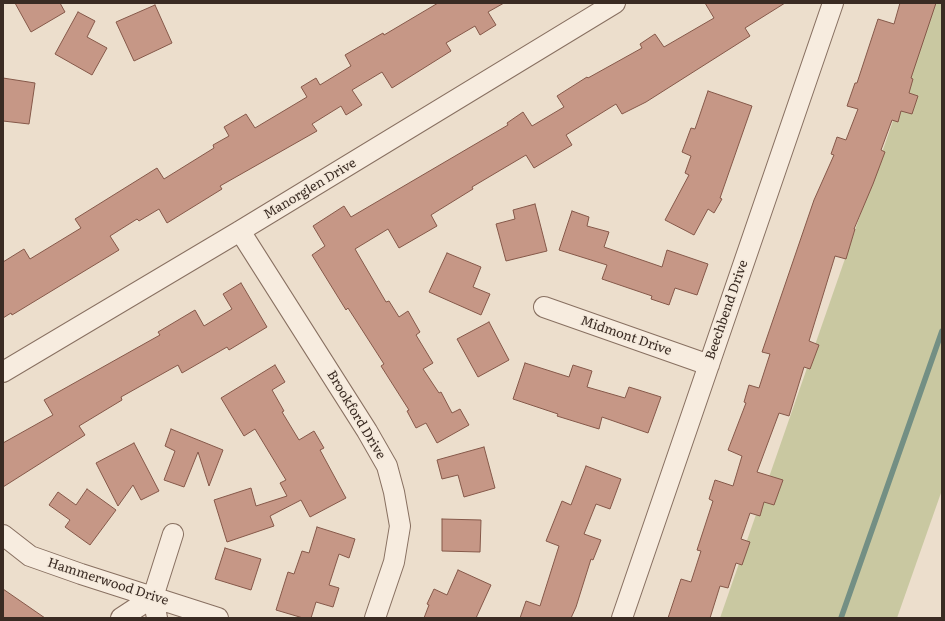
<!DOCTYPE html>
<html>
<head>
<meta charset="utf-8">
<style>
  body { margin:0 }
  #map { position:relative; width:945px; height:621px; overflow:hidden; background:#ecdecc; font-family:Literata,serif }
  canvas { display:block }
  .frame { position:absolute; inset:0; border:4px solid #3a2b23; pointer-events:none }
</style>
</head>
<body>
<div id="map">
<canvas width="945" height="621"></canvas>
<div class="frame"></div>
</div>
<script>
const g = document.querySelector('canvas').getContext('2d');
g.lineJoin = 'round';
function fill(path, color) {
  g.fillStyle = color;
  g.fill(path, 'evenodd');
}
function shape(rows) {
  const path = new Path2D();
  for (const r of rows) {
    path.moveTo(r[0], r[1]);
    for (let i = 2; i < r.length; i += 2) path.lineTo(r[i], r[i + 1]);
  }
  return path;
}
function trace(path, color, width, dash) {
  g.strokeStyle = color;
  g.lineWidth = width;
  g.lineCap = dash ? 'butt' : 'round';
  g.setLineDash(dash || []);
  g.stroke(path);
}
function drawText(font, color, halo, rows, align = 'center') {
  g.font = font + ' Literata,serif';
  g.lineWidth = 3;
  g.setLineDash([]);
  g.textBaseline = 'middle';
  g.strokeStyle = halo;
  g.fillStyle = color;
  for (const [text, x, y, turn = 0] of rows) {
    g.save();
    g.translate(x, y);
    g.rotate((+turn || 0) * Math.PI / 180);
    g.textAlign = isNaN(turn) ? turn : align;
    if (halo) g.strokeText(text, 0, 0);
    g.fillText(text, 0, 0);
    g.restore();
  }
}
const green = shape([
  [934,3,942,3,942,490,897,618,720,618]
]);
const stream = shape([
  [841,618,942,331]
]);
const building = shape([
  [15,3,60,3,65,12,31,32,15,3],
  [438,3,504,3,488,12,496,25,480,35,475,26,446,43,451,51,392,88,382,72,352,90,362,105,346,115,341,106,312,124,317,131,220,186,222,189,167,223,159,209,139,221,137,219,110,236,119,250,12,315,11,313,3,318,3,262,24,249,30,259,81,228,75,219,157,168,164,179,214,148,213,145,229,136,224,127,246,114,255,128,307,97,301,87,316,78,320,85,351,66,345,55,383,33,384,35,438,3],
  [705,3,785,3,745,28,750,36,646,102,622,114,616,104,566,135,572,145,534,168,526,155,472,187,473,189,431,215,437,226,399,248,388,229,355,249,386,302,389,301,399,317,408,311,420,332,416,335,433,363,423,369,439,393,441,392,452,413,460,409,469,425,437,443,426,423,416,428,407,411,409,410,381,366,384,364,348,308,346,310,312,255,325,246,313,226,344,206,351,217,508,125,507,123,523,112,532,126,564,107,557,96,587,77,588,78,642,48,640,44,655,34,664,47,714,18,705,3],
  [900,3,936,3,911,78,913,79,909,93,918,96,912,114,901,111,898,122,892,120,881,150,885,152,873,184,854,229,855,229,846,259,835,256,809,341,819,345,810,369,804,367,789,416,779,413,757,472,783,480,774,505,764,502,760,516,750,513,741,539,750,542,742,565,736,563,728,588,720,586,710,618,668,618,681,579,691,582,701,551,697,550,713,501,709,499,715,480,733,486,742,456,728,450,746,403,744,402,749,385,759,388,770,354,762,352,814,200,834,155,831,154,837,137,846,140,858,109,847,106,855,83,857,83,878,19,894,24,900,3],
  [155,5,172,43,134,61,116,22,155,5],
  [78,12,95,21,87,37,107,48,92,75,55,54,78,12],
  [3,78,35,83,29,124,3,121,3,78],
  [708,91,752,106,720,198,722,199,714,213,708,209,694,235,665,220,689,175,685,173,691,156,682,152,691,128,695,129,708,91],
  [535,204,547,251,506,261,496,224,515,219,513,210,535,204],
  [572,211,589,217,587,226,609,232,604,247,662,267,667,250,708,264,697,295,675,288,669,305,651,299,652,296,602,279,607,265,559,250,572,211],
  [447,253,481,267,473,287,490,294,481,315,429,292,447,253],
  [241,283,267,327,229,350,227,347,182,373,178,365,121,397,122,400,79,426,85,435,3,487,3,443,53,415,44,400,160,335,158,332,195,310,204,326,232,309,223,294,241,283],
  [489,322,509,360,478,377,457,339,489,322],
  [525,363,569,377,573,365,592,371,587,387,625,398,629,387,661,397,648,433,602,417,599,429,557,416,558,414,513,399,525,363],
  [275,365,285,382,272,390,284,411,282,412,299,440,314,431,324,448,320,450,346,498,310,517,301,500,270,516,274,526,227,542,214,500,251,488,256,506,287,496,280,483,286,480,255,429,244,436,221,398,275,365],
  [171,429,223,450,209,486,198,452,184,487,164,480,175,451,165,446,171,429],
  [134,443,159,491,141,500,133,485,118,506,96,463,134,443],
  [484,447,495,488,464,497,458,475,442,479,437,460,484,447],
  [586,466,621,479,610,509,596,504,584,534,601,540,593,560,591,559,576,607,571,618,520,618,526,601,540,606,559,546,546,541,562,501,571,505,586,466],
  [87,489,116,510,90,545,65,527,70,520,49,505,58,492,76,505,87,489],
  [442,519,481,520,480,552,442,551,442,519],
  [317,527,355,539,349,558,339,554,329,585,339,588,333,607,316,602,311,618,303,618,276,610,288,572,294,574,302,551,309,553,317,527],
  [225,548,261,559,251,590,215,579,225,548],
  [458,570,491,585,476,618,424,618,429,605,427,604,434,589,447,595,458,570],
  [3,589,45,618,3,618,3,589]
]);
const street = shape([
  [240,231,367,431,387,466,394,492,400,526,394,562,375,618],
  [544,307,709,365],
  [3,372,240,231,615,3],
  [3,535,30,556,81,574,218,618],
  [121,618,153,597],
  [157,618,153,597,173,534],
  [622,618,833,3]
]);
const streetNames = [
  ["Manorglen Drive",310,189,-31],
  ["Beechbend Drive",727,310,-71],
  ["Midmont Drive",626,336,19],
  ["Brookford Drive",356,415,59],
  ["Hammerwood Drive",108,582,18]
];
fill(green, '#c9c8a1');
trace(stream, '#738f84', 5.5);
fill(building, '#c69786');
trace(building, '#855849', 1);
trace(street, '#887061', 22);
trace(street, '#f7ecdf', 20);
drawText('13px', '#3a2b23', '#f4e9db', streetNames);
</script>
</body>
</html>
